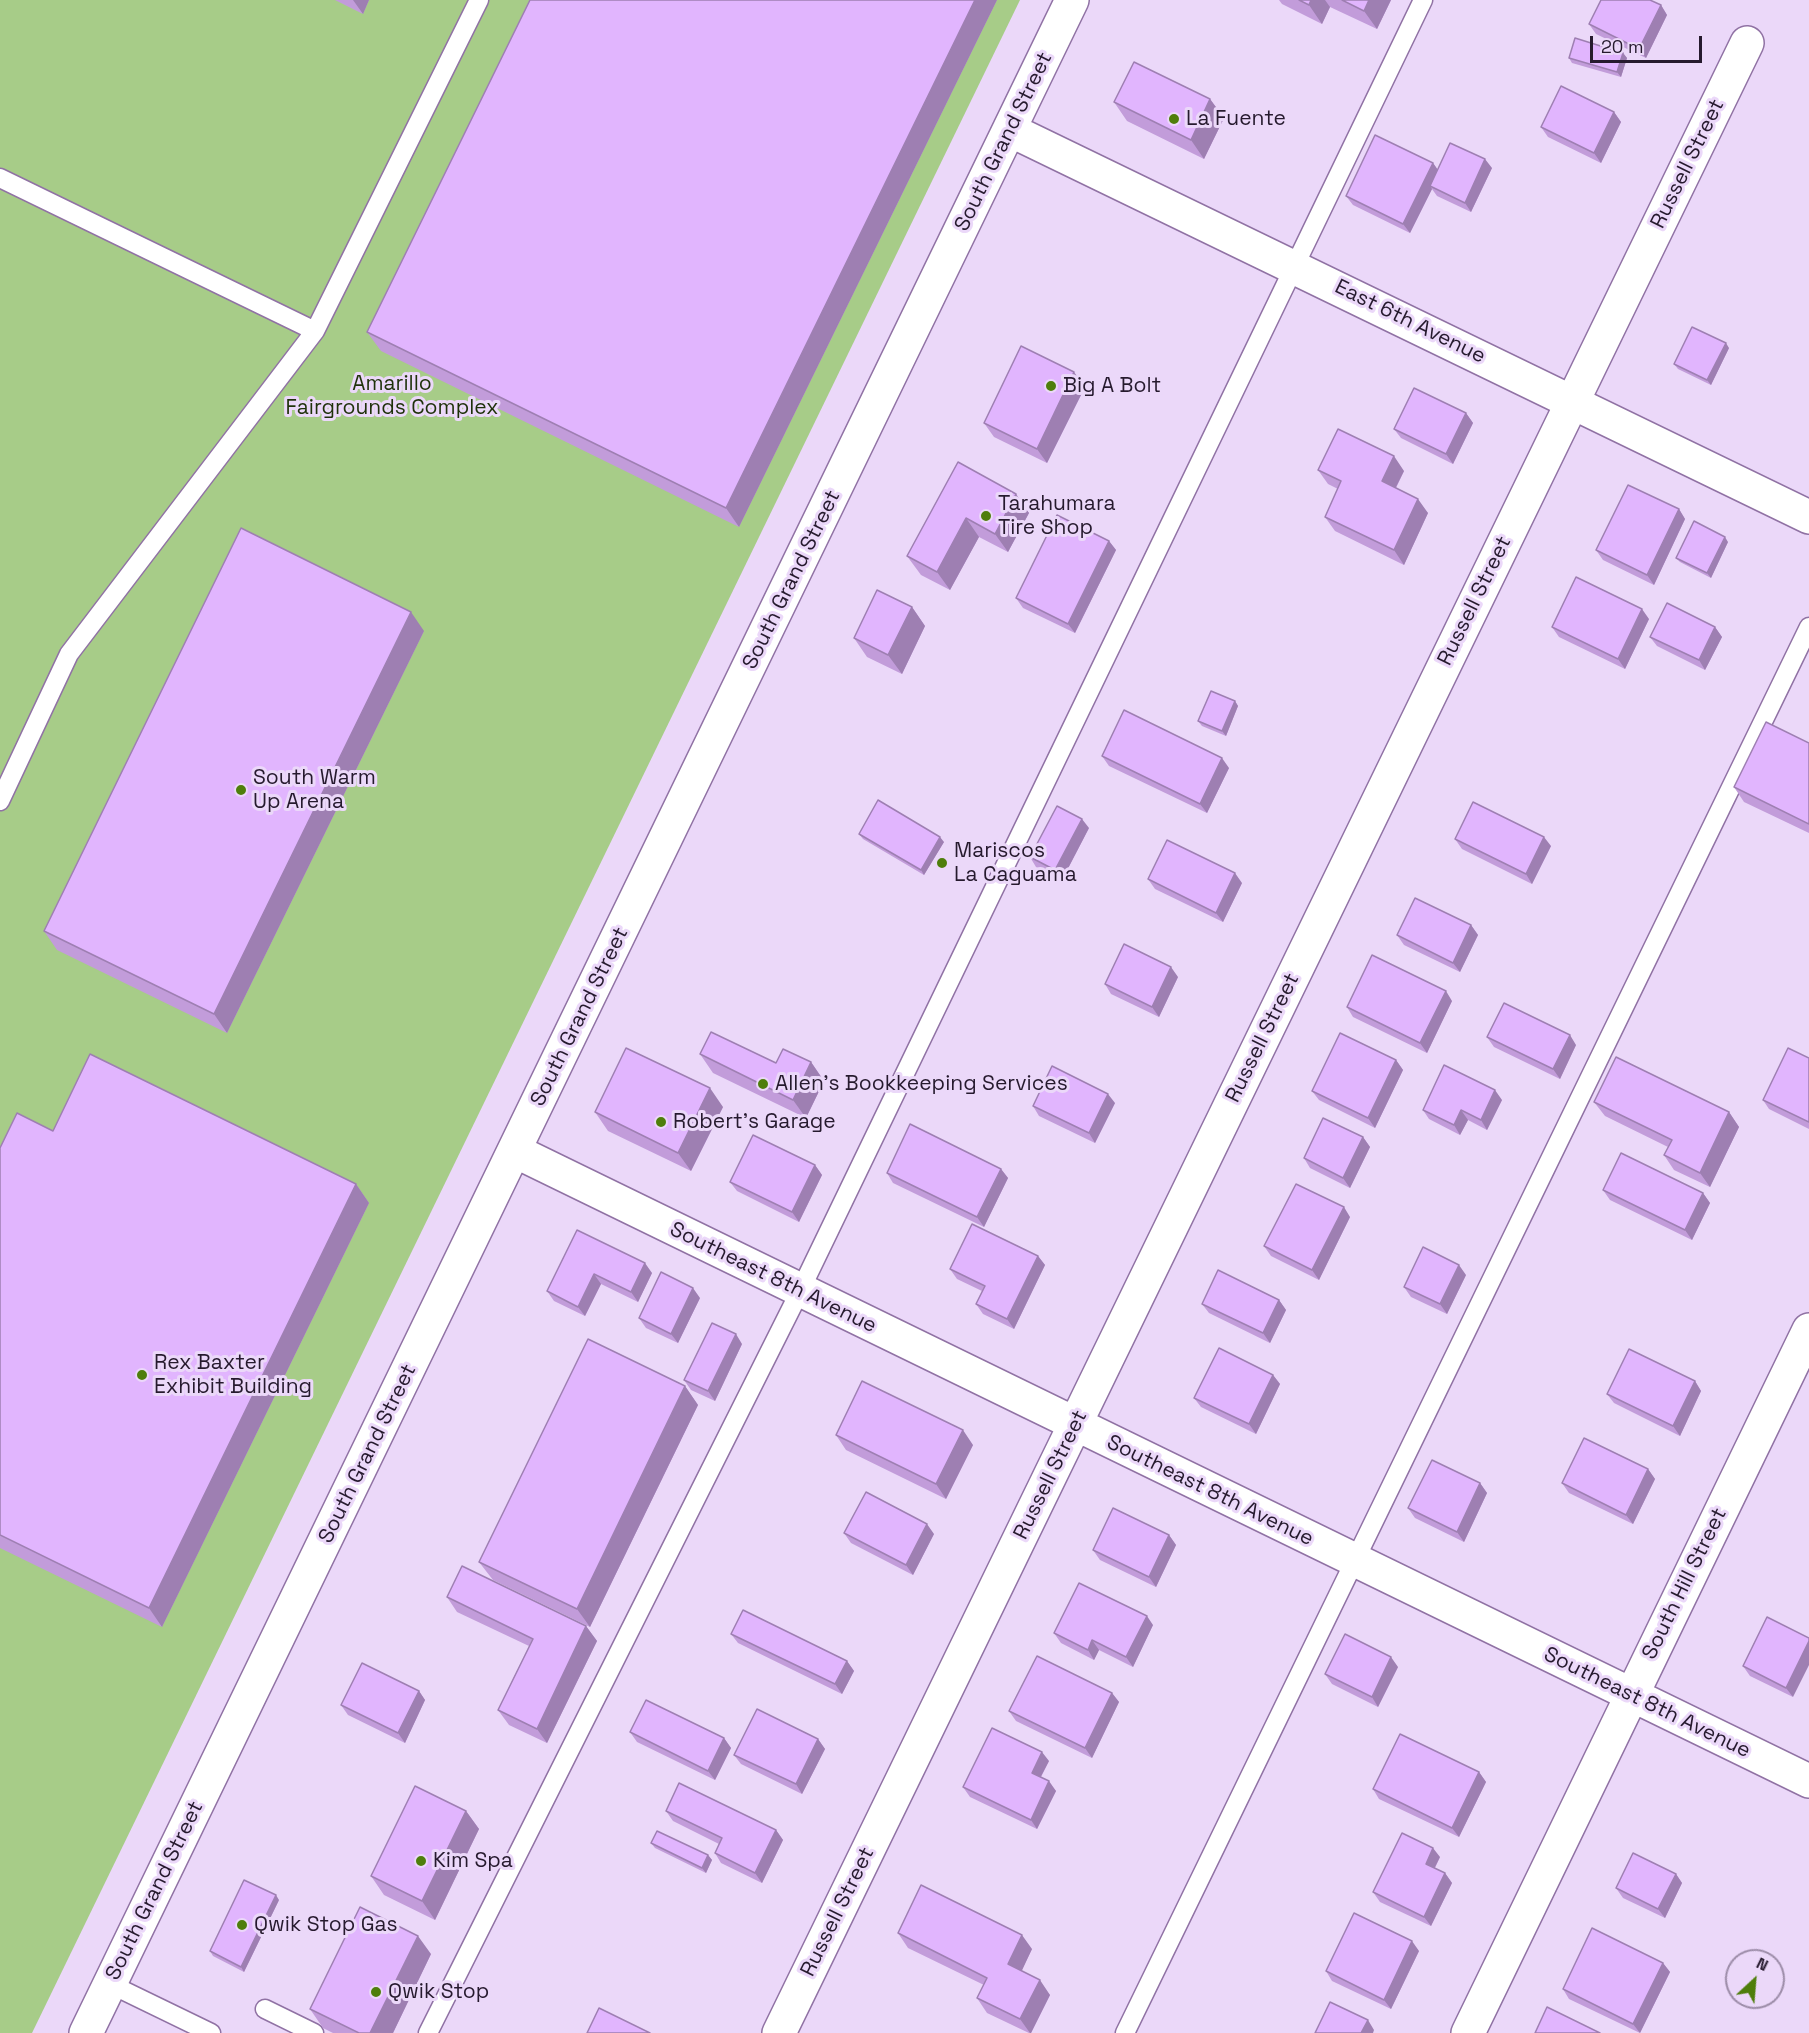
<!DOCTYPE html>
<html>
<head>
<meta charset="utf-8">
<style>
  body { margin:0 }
  #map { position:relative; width:1809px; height:2033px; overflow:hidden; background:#ebd8f9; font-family:"Space Grotesk",sans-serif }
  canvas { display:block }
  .north { position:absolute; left:1725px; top:1949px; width:60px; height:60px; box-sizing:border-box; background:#ebd8f9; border:2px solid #9c8ca8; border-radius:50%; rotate:26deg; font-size:16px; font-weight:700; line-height:24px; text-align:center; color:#261a2e }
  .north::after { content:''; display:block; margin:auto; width:21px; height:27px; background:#4e7e0b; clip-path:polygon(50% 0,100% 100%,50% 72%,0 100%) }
  .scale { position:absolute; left:1590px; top:36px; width:112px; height:27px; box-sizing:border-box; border:3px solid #261a2e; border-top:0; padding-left:8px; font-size:18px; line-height:21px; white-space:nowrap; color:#261a2e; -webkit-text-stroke:4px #ebd8f9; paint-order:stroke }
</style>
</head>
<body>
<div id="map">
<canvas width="1809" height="2033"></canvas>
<div class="north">N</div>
<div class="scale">20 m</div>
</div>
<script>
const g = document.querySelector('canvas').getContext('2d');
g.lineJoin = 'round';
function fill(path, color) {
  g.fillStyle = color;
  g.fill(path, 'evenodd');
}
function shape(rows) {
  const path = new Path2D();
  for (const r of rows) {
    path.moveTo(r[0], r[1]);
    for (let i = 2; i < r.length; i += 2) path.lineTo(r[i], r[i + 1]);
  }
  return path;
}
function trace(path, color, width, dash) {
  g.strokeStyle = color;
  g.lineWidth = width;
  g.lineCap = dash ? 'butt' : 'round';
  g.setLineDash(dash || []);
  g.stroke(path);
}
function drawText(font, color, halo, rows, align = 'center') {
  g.font = font + ' "Space Grotesk",sans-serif';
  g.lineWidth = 6;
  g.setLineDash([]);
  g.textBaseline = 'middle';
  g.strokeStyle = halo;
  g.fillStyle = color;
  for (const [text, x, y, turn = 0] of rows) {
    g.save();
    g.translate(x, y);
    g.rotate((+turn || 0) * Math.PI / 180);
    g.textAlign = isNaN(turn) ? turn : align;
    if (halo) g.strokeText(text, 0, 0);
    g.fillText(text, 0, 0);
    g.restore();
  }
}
const green = shape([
  [0,0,1020,0,32,2033,0,2033]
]);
const lane = shape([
  [0,178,315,331],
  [0,801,69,654,315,331,479,0],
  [110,1984,211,2033],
  [265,2009,314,2033],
  [428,2033,800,1291,1423,0],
  [1125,2033,1809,627]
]);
const street = shape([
  [515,1151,1809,1781],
  [779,2033,1747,43],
  [1468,2033,1809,1330]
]);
const secondary = shape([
  [1010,130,1809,517],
  [86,2033,1072,0]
]);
const wall = shape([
  [335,0,369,0,363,14],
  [530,0,997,0,739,527,381,351,367,332],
  [1279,0,1391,0,1377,29,1330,7,1322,24,1282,4],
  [1661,5,1667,15,1646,58,1596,34,1589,24],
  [1623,53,1627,58,1621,77,1572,63,1569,58],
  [1210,99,1224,118,1204,159,1127,121,1114,102],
  [1614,112,1621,122,1601,163,1548,137,1541,127],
  [1433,163,1438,170,1492,168,1471,212,1437,196,1432,189,1410,233,1353,205,1346,196],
  [1729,348,1711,385,1678,369,1674,364],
  [1085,387,1047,463,994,437,984,423],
  [1466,413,1473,423,1453,464,1401,438,1394,429],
  [958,462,1016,494,1029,513,1008,552,979,537,950,590,921,575,907,556],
  [1318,470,1404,471,1396,488,1428,513,1404,565,1335,531,1325,517,1338,489,1328,484],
  [1679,509,1685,519,1654,585,1603,560,1596,550],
  [1109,541,1116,550,1075,633,1023,608,1016,598],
  [1728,542,1711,578,1680,562,1676,558],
  [912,607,925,626,902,674,867,657,854,638],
  [1649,619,1625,669,1559,637,1552,627],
  [1715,627,1722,637,1705,670,1657,646,1650,637],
  [424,631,227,1033,57,950,44,931],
  [1235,701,1238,706,1226,736,1202,726,1198,721],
  [1809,743,1809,833,1744,802,1734,787],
  [1102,756,1229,768,1207,813,1109,766],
  [1089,828,1062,880,1036,867,1030,857],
  [859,834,944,842,924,875,863,839],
  [1455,839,1551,846,1532,884,1462,849],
  [1148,879,1242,883,1223,922,1155,889],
  [1471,925,1478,935,1460,972,1404,945,1397,935],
  [1178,977,1159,1017,1111,994,1105,984],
  [1452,1001,1427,1053,1353,1017,1347,1007],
  [1487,1037,1576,1045,1560,1079,1494,1047],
  [700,1054,776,1063,811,1062,824,1081,806,1118,713,1073],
  [1809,1058,1809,1129,1769,1109,1763,1100],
  [1396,1060,1403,1070,1375,1128,1319,1100,1312,1091],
  [1502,1100,1487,1130,1468,1120,1460,1135,1429,1119,1423,1110],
  [1594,1102,1729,1112,1739,1127,1710,1187,1674,1170,1664,1155,1668,1147,1605,1116],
  [1115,1103,1095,1143,1039,1116,1033,1106],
  [723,1107,691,1171,608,1131,595,1112],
  [53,1131,356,1184,369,1203,162,1627,0,1548,0,1148],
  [1363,1137,1370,1147,1350,1188,1310,1168,1304,1158],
  [815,1165,822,1175,799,1222,737,1191,730,1182],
  [1001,1169,1008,1178,984,1227,893,1183,887,1173],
  [1603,1190,1703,1193,1710,1203,1692,1240,1610,1200],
  [1350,1217,1319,1280,1271,1256,1264,1246],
  [577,1230,652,1273,638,1302,601,1284,585,1316,554,1301,547,1291],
  [1038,1256,1045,1265,1014,1329,983,1314,976,1304,982,1291,957,1279,950,1269],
  [1466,1275,1447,1314,1411,1297,1404,1287],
  [700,1298,678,1343,646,1328,639,1318],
  [1279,1300,1286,1310,1270,1343,1209,1313,1202,1304],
  [742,1344,715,1401,691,1390,684,1380],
  [1273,1375,1280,1384,1256,1434,1201,1407,1194,1398],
  [1695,1381,1701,1391,1680,1436,1614,1403,1607,1394],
  [685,1386,698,1405,590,1627,493,1580,479,1562],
  [836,1435,973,1445,946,1499,846,1450],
  [1648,1469,1655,1479,1633,1524,1569,1493,1562,1483],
  [1480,1483,1487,1493,1464,1542,1415,1518,1408,1508],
  [844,1533,934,1534,913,1575,851,1543],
  [1169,1535,1176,1545,1156,1587,1100,1560,1093,1550],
  [447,1597,586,1626,597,1641,547,1743,509,1725,498,1710,529,1646,457,1612],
  [1767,1617,1793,1697,1750,1676,1743,1666],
  [1153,1625,1133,1667,1099,1650,1094,1660,1061,1643,1054,1633],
  [731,1634,847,1661,854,1671,842,1694,738,1643],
  [1398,1667,1378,1707,1332,1684,1325,1674],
  [419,1691,425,1700,405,1743,348,1715,341,1705],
  [1112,1693,1119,1702,1092,1758,1016,1721,1009,1711],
  [630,1732,724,1738,731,1748,715,1780,637,1742],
  [818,1739,825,1749,802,1794,741,1764,734,1755],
  [1049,1761,1041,1777,1056,1791,1037,1829,970,1797,963,1787],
  [1479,1772,1486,1782,1459,1837,1379,1799,1373,1789],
  [466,1811,479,1829,435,1920,384,1895,371,1876],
  [666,1811,776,1830,783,1840,762,1883,721,1863,715,1853,719,1844,673,1821],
  [651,1843,708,1855,712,1860,706,1873,655,1848],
  [1440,1857,1435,1868,1445,1873,1452,1883,1431,1926,1380,1902,1373,1892],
  [1676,1874,1682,1883,1665,1918,1623,1898,1616,1888],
  [279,1900,244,1972,213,1956,210,1951],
  [898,1933,1032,1949,1021,1971,1050,1995,1031,2033,1029,2033,987,2013,977,1998,984,1985,908,1948],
  [1419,1951,1391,2009,1332,1981,1326,1971],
  [431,1954,393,2033,333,2033,323,2028,310,2009],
  [1663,1963,1670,1972,1640,2033,1569,1999,1563,1989]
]);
const shadedWall = shape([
  [353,0,369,0,363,14],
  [975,0,997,0,739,527,726,508],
  [1311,0,1325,0,1330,7,1322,24,1309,5],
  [1369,0,1391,0,1377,29,1364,11],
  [1661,5,1667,15,1646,58,1639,49],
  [1623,53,1627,58,1621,77,1617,72],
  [1210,99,1224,118,1204,159,1191,140],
  [1614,112,1621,122,1601,163,1594,153],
  [1485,159,1492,168,1471,212,1465,203],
  [1433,163,1440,173,1430,186,1432,189,1410,233,1403,224],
  [1726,343,1729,348,1711,385,1707,380],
  [1074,372,1085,387,1047,463,1037,449],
  [1466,413,1473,423,1453,464,1446,454],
  [1394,456,1404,471,1392,495,1382,481],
  [1016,494,1029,513,1008,552,995,534],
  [1418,499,1428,513,1404,565,1394,550],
  [1679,509,1685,519,1654,585,1647,575],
  [966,518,979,537,950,590,937,572],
  [1725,537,1728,542,1711,578,1707,573],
  [1109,541,1116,550,1075,633,1068,624],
  [912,607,925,626,902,674,888,655],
  [1642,609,1649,619,1625,669,1618,659],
  [411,612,424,631,227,1033,214,1014],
  [1715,627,1722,637,1705,670,1699,660],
  [1235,701,1238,706,1226,736,1222,731],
  [1222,758,1229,768,1207,813,1200,804],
  [1082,819,1089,828,1062,880,1055,870],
  [940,837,944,842,924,875,921,870],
  [1544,837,1551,846,1532,884,1526,874],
  [1235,873,1242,883,1223,922,1216,913],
  [1471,925,1478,935,1460,972,1453,963],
  [1171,967,1178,977,1159,1017,1152,1007],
  [1446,991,1452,1001,1427,1053,1420,1043],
  [1570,1035,1576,1045,1560,1079,1553,1069],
  [1396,1060,1403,1070,1375,1128,1368,1118],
  [811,1062,824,1081,806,1118,793,1100],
  [710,1088,723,1107,691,1171,678,1153],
  [1495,1090,1502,1100,1487,1130,1481,1120],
  [1108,1094,1115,1103,1095,1143,1089,1133],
  [1461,1110,1468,1120,1460,1135,1454,1125],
  [1729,1112,1739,1127,1710,1187,1700,1173],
  [1363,1137,1370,1147,1350,1188,1343,1178],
  [815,1165,822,1175,799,1222,792,1212],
  [1001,1169,1008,1178,984,1227,977,1217],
  [356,1184,369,1203,162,1627,149,1608],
  [1703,1193,1710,1203,1692,1240,1685,1230],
  [1344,1207,1350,1217,1319,1280,1312,1270],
  [1038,1256,1045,1265,1014,1329,1007,1319],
  [645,1263,652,1273,638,1302,631,1292],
  [1459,1265,1466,1275,1447,1314,1440,1304],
  [594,1274,601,1284,585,1316,578,1307],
  [693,1288,700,1298,678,1343,671,1334],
  [1279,1300,1286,1310,1270,1343,1263,1333],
  [736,1334,742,1344,715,1401,708,1391],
  [1273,1375,1280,1384,1256,1434,1249,1424],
  [1695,1381,1701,1391,1680,1436,1673,1426],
  [685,1386,698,1405,590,1627,577,1609],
  [963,1430,973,1445,946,1499,936,1484],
  [1648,1469,1655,1479,1633,1524,1626,1515],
  [1480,1483,1487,1493,1464,1542,1457,1532],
  [927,1524,934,1534,913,1575,906,1565],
  [1169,1535,1176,1545,1156,1587,1149,1577],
  [1147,1616,1153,1625,1133,1667,1126,1657],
  [586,1626,597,1641,547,1743,537,1729],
  [1092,1640,1099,1650,1094,1660,1088,1650],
  [1809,1641,1809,1665,1793,1697,1786,1688],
  [1391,1657,1398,1667,1378,1707,1372,1697],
  [847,1661,854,1671,842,1694,835,1684],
  [419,1691,425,1700,405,1743,398,1733],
  [1112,1693,1119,1702,1092,1758,1085,1748],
  [724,1738,731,1748,715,1780,708,1771],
  [818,1739,825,1749,802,1794,796,1784],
  [1042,1752,1049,1761,1038,1782,1032,1773],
  [1479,1772,1486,1782,1459,1837,1452,1828],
  [1049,1781,1056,1791,1037,1829,1031,1820],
  [466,1811,479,1829,435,1920,422,1901],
  [776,1830,783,1840,762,1883,755,1873],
  [1433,1848,1440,1857,1432,1873,1426,1864],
  [708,1855,712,1860,706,1873,702,1868],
  [1445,1873,1452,1883,1431,1926,1424,1917],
  [1676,1874,1682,1883,1665,1918,1658,1909],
  [276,1895,279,1900,244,1972,241,1967],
  [1022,1935,1032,1949,1018,1979,1008,1964],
  [418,1936,431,1954,393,2033,370,2033],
  [1412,1941,1419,1951,1391,2009,1384,2000],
  [1663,1963,1670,1972,1640,2033,1633,2024],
  [1040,1980,1050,1995,1031,2033,1030,2033,1020,2019],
  [1368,2020,1374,2030,1373,2033,1361,2033]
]);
const building = shape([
  [530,0,975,0,726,508,367,332,530,0],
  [1299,0,1311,0,1309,5,1299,0],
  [1342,0,1369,0,1364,11,1342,0],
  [1601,0,1650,0,1661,5,1639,49,1589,24,1601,0],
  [1575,38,1623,53,1617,72,1569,58,1575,38],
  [1134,62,1210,99,1191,140,1114,102,1134,62],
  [1561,86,1614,112,1594,153,1541,127,1561,86],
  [1375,135,1433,163,1403,224,1346,196,1375,135],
  [1450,143,1485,159,1465,203,1430,186,1450,143],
  [1692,327,1726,343,1707,380,1674,364,1692,327],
  [1021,346,1074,372,1037,449,984,423,1021,346],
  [1414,388,1466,413,1446,454,1394,429,1414,388],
  [1338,429,1394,456,1382,481,1418,499,1394,550,1325,517,1341,481,1318,470,1338,429],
  [958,462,1016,494,995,534,966,518,937,572,907,556,958,462],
  [1628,485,1679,509,1647,575,1596,550,1628,485],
  [1057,515,1109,541,1068,624,1016,598,1057,515],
  [1694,521,1725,537,1707,573,1676,558,1694,521],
  [241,528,411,612,214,1014,44,931,241,528],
  [1576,577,1642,609,1618,659,1552,627,1576,577],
  [877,590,912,607,888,655,854,638,877,590],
  [1667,603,1715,627,1699,660,1650,637,1667,603],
  [1211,691,1235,701,1222,731,1198,721,1211,691],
  [1124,710,1222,758,1200,804,1102,756,1124,710],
  [1766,722,1809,743,1809,824,1734,787,1766,722],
  [878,800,940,837,921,870,859,834,878,800],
  [1473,802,1544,837,1526,874,1455,839,1473,802],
  [1057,806,1082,819,1055,870,1030,857,1057,806],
  [1167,840,1235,873,1216,913,1148,879,1167,840],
  [1415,898,1471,925,1453,963,1397,935,1415,898],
  [1124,944,1171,967,1152,1007,1105,984,1124,944],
  [1372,955,1446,991,1420,1043,1347,1007,1372,955],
  [1504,1003,1570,1035,1553,1069,1487,1037,1504,1003],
  [711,1032,776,1063,783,1049,811,1062,793,1100,700,1054,711,1032],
  [1340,1033,1396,1060,1368,1118,1312,1091,1340,1033],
  [626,1048,710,1088,678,1153,595,1112,626,1048],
  [1788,1048,1809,1058,1809,1122,1763,1100,1788,1048],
  [90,1054,356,1184,149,1608,0,1535,0,1148,17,1113,53,1131,90,1054],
  [1616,1057,1729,1112,1700,1173,1664,1155,1672,1140,1594,1102,1616,1057],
  [1444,1065,1495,1090,1481,1120,1461,1110,1454,1125,1423,1110,1444,1065],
  [1052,1066,1108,1094,1089,1133,1033,1106,1052,1066],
  [1323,1118,1363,1137,1343,1178,1304,1158,1323,1118],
  [910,1124,1001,1169,977,1217,887,1173,910,1124],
  [753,1135,815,1165,792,1212,730,1182,753,1135],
  [1621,1153,1703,1193,1685,1230,1603,1190,1621,1153],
  [1296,1184,1344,1207,1312,1270,1264,1246,1296,1184],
  [972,1224,1038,1256,1007,1319,976,1304,985,1286,950,1269,972,1224],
  [577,1230,645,1263,631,1292,594,1274,578,1307,547,1291,577,1230],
  [1423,1247,1459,1265,1440,1304,1404,1287,1423,1247],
  [1218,1270,1279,1300,1263,1333,1202,1304,1218,1270],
  [661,1272,693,1288,671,1334,639,1318,661,1272],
  [712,1323,736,1334,708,1391,684,1380,712,1323],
  [588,1339,685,1386,577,1609,479,1562,588,1339],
  [1219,1348,1273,1375,1249,1424,1194,1398,1219,1348],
  [1629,1349,1695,1381,1673,1426,1607,1394,1629,1349],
  [862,1381,963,1430,936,1484,836,1435,862,1381],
  [1584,1438,1648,1469,1626,1515,1562,1483,1584,1438],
  [1432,1460,1480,1483,1457,1532,1408,1508,1432,1460],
  [866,1492,927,1524,906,1565,844,1533,866,1492],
  [1113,1508,1169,1535,1149,1577,1093,1550,1113,1508],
  [462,1566,586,1626,537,1729,498,1710,533,1639,447,1597,462,1566],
  [1079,1583,1147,1616,1126,1657,1092,1640,1088,1650,1054,1633,1079,1583],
  [743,1610,847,1661,835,1684,731,1634,743,1610],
  [1767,1617,1809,1638,1809,1641,1786,1688,1743,1666,1767,1617],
  [1345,1634,1391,1657,1372,1697,1325,1674,1345,1634],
  [1037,1656,1112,1693,1085,1748,1009,1711,1037,1656],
  [362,1663,419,1691,398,1733,341,1705,362,1663],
  [646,1700,724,1738,708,1771,630,1732,646,1700],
  [757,1709,818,1739,796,1784,734,1755,757,1709],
  [992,1728,1042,1752,1032,1773,1049,1781,1031,1820,963,1787,992,1728],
  [1400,1734,1479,1772,1452,1828,1373,1789,1400,1734],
  [679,1783,776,1830,755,1873,715,1853,722,1838,666,1811,679,1783],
  [415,1786,466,1811,422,1901,371,1876,415,1786],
  [657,1831,708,1855,702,1868,651,1843,657,1831],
  [1402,1833,1433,1848,1426,1864,1445,1873,1424,1917,1373,1892,1402,1833],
  [1633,1853,1676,1874,1658,1909,1616,1888,1633,1853],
  [244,1880,276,1895,241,1967,210,1951,244,1880],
  [921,1885,1022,1935,1008,1964,1040,1980,1020,2019,977,1998,987,1978,898,1933,921,1885],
  [360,1907,418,1936,370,2033,359,2033,310,2009,360,1907],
  [1354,1913,1412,1941,1384,2000,1326,1971,1354,1913],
  [1592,1928,1663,1963,1633,2024,1563,1989,1592,1928],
  [1330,2002,1368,2020,1361,2033,1315,2033,1330,2002],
  [1547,2007,1600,2033,1535,2033,1547,2007],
  [599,2008,650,2033,587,2033,599,2008]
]);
const markers = [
  [1174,119,6,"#4e7e0b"],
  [1051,386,6,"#4e7e0b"],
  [986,516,6,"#4e7e0b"],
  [241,790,6,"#4e7e0b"],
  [942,863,6,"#4e7e0b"],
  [763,1084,6,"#4e7e0b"],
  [661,1122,6,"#4e7e0b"],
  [142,1375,6,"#4e7e0b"],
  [421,1861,6,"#4e7e0b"],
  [242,1925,6,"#4e7e0b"],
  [376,1992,6,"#4e7e0b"]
];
const poiNames = [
  ["La Fuente",1186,119],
  ["Big A Bolt",1063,386],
  ["Tarahumara",998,504],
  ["Tire Shop",998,528],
  ["South Warm",253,778],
  ["Up Arena",253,802],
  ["Mariscos",954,851],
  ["La Caguama",954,875],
  ["Allen's Bookkeeping Services",775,1084],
  ["Robert's Garage",673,1122],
  ["Rex Baxter",154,1363],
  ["Exhibit Building",154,1387],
  ["Kim Spa",433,1861],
  ["Qwik Stop Gas",254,1925],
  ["Qwik Stop",388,1992]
];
const streetNames = [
  ["South Grand Street",1004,142,-64],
  ["Russell Street",1688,164,-64],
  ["East 6th Avenue",1410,322,26],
  ["South Grand Street",792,580,-64],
  ["Russell Street",1475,601,-64],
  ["South Grand Street",580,1017,-64],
  ["Russell Street",1263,1038,-64],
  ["Southeast 8th Avenue",773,1278,26],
  ["South Grand Street",368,1454,-64],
  ["Russell Street",1051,1475,-64],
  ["Southeast 8th Avenue",1210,1491,26],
  ["South Hill Street",1685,1584,-64],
  ["Southeast 8th Avenue",1647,1703,26],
  ["South Grand Street",155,1891,-64],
  ["Russell Street",838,1912,-64]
];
const parkNames = [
  ["Amarillo",392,384],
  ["Fairgrounds Complex",392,408]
];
fill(green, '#a7cc88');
trace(lane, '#9072a4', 21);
trace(street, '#9072a4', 36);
trace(secondary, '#9072a4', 36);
trace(lane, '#fff', 18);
trace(street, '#fff', 33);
trace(secondary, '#fff', 33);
fill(wall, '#c29cda');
fill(shadedWall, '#9e7fb2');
fill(building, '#e1b5fe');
trace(building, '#9e7fb2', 1.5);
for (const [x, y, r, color] of markers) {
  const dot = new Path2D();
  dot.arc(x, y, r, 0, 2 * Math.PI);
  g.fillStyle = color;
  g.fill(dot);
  trace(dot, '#ebd8f9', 2);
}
drawText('21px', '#261a2e', '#ebd8f9', poiNames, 'left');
drawText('21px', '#261a2e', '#ebd8f9', streetNames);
drawText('21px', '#1e3109', '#ebd8f9', parkNames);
</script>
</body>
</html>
